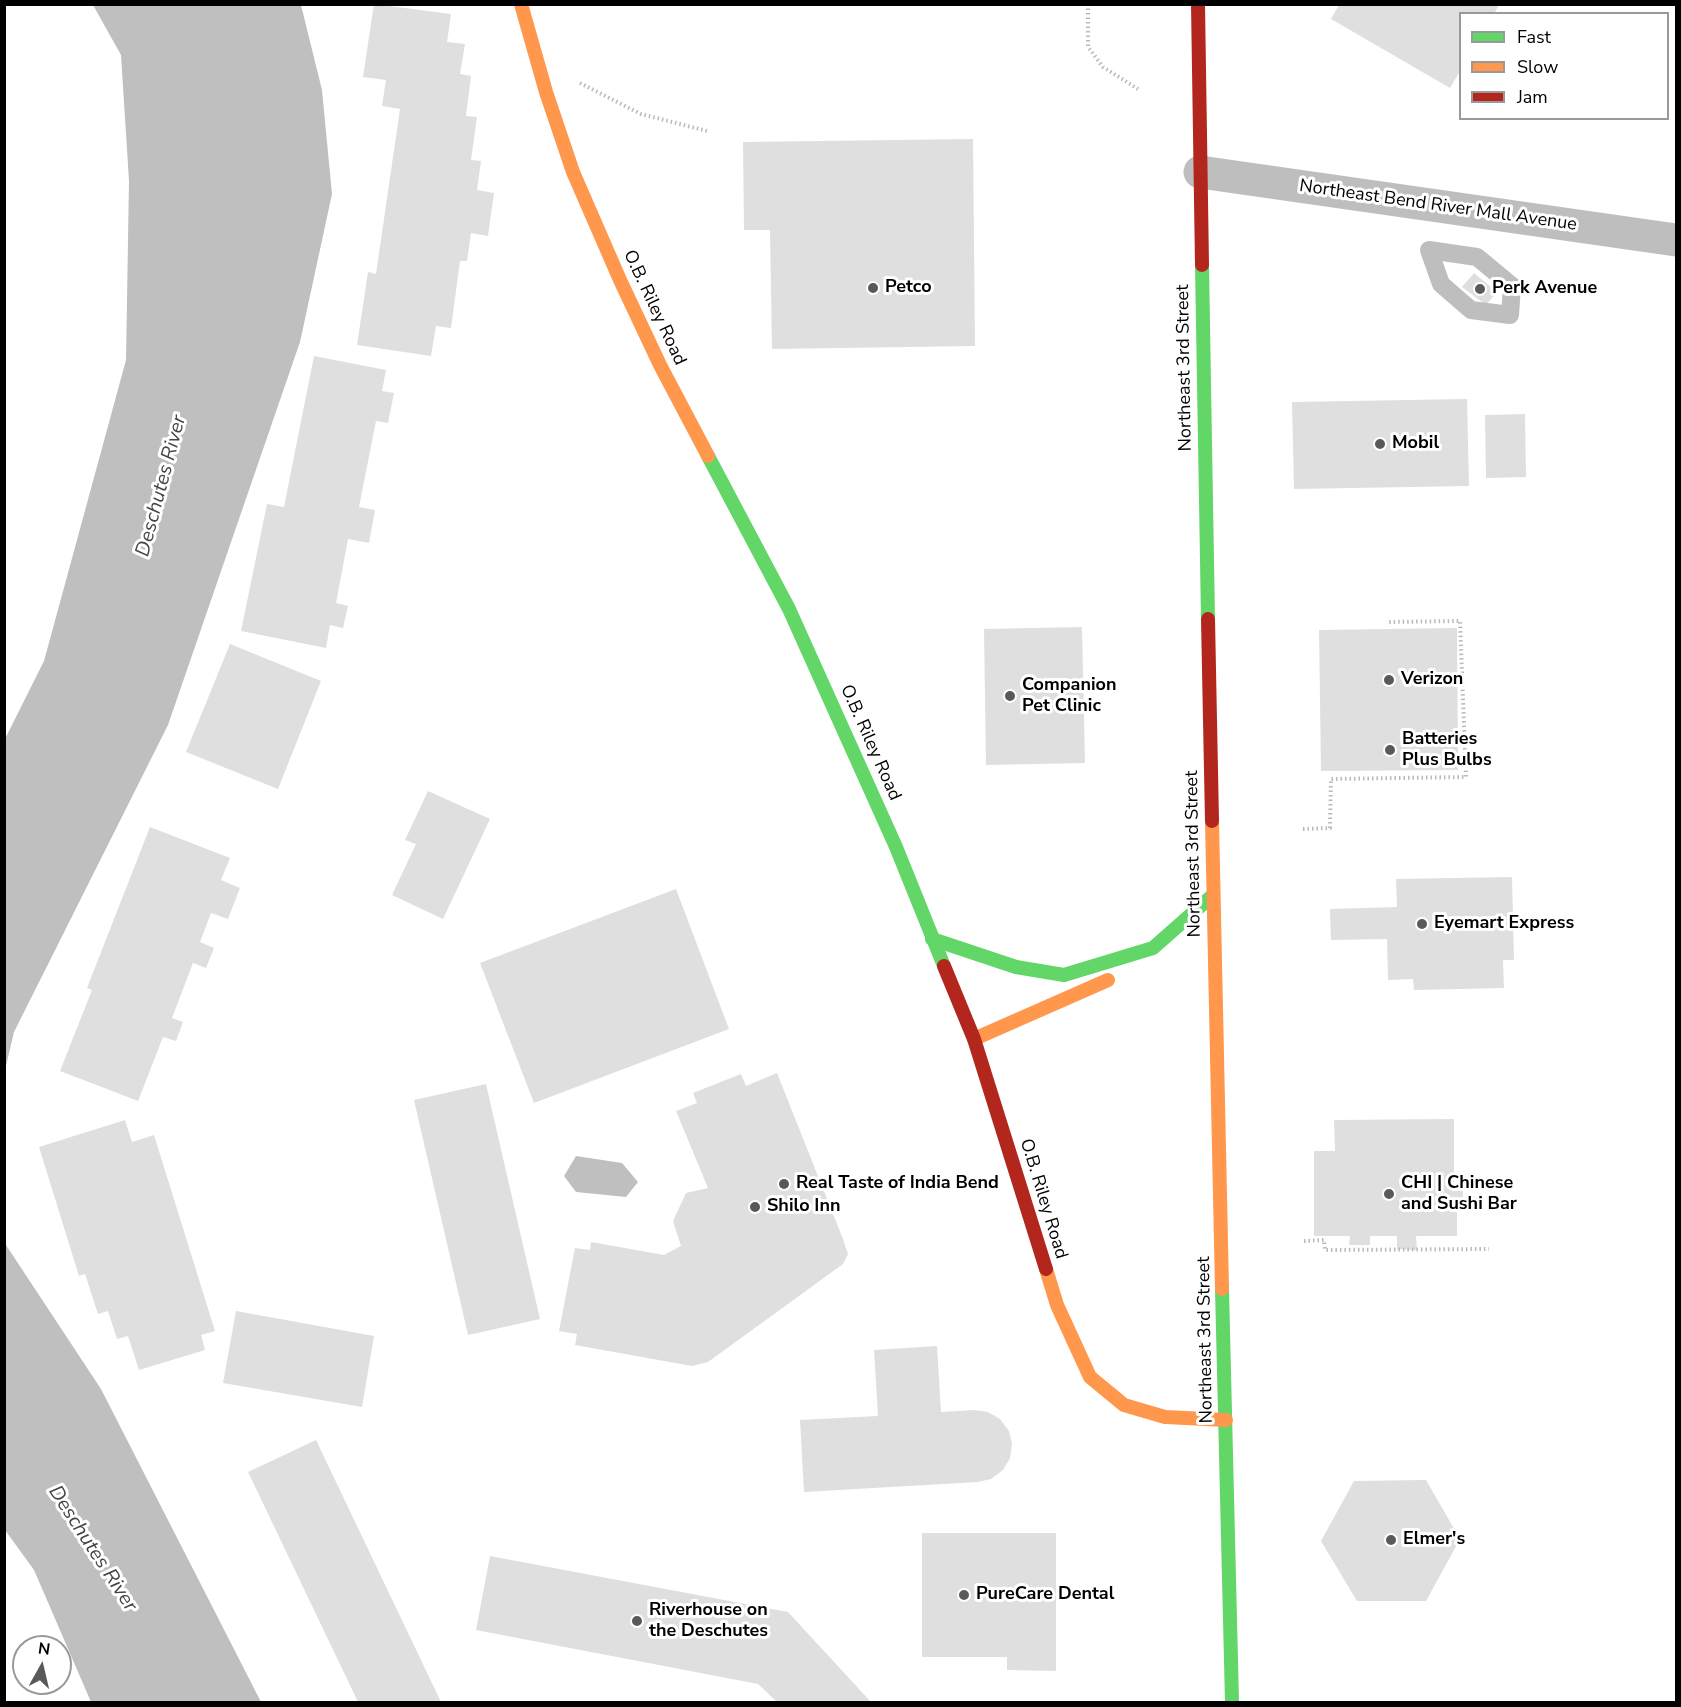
<!DOCTYPE html>
<html>
<head>
<meta charset="utf-8">
<style>
  body { margin:0 }
  #map { position:relative; width:1681px; height:1707px; overflow:hidden; background:#fff; font-family:"Nunito Sans",sans-serif }
  canvas { display:block }
  .frame { position:absolute; inset:0; border:6px solid #000; pointer-events:none }
  .legend { position:absolute; left:1459px; top:12px; width:210px; height:108px; box-sizing:border-box; background:#fff; border:2px solid #999; margin:0; padding:8px 10px; list-style:none; font-size:18px; color:#000 }
  .legend li { display:flex; align-items:center; gap:12px; height:30px }
  .legend b { width:30px; border:2px solid #999 }
  .north { position:absolute; left:12px; top:1635px; width:60px; height:60px; box-sizing:border-box; background:#fff; border:2px solid #999; border-radius:50%; rotate:8deg; font-size:16px; font-weight:700; line-height:24px; text-align:center; color:#000 }
  .north::after { content:''; display:block; margin:auto; width:21px; height:27px; background:#595959; clip-path:polygon(50% 0,100% 100%,50% 72%,0 100%) }
</style>
</head>
<body>
<div id="map">
<canvas width="1681" height="1707"></canvas>
<div class="frame"></div>
<ul class="legend">
<li><b style="height:8px;background:#63d668"></b>Fast</li>
<li><b style="height:8px;background:#ff974d"></b>Slow</li>
<li><b style="height:8px;background:#b3261e"></b>Jam</li>
</ul>
<div class="north">N</div>
</div>
<script>
const g = document.querySelector('canvas').getContext('2d');
g.lineJoin = 'round';
function fill(path, color) {
  g.fillStyle = color;
  g.fill(path, 'evenodd');
}
function shape(rows) {
  const path = new Path2D();
  for (const r of rows) {
    path.moveTo(r[0], r[1]);
    for (let i = 2; i < r.length; i += 2) path.lineTo(r[i], r[i + 1]);
  }
  return path;
}
function trace(path, color, width, dash) {
  g.strokeStyle = color;
  g.lineWidth = width;
  g.lineCap = dash ? 'butt' : 'round';
  g.setLineDash(dash || []);
  g.stroke(path);
}
function drawText(font, color, halo, rows, align = 'center') {
  g.font = font + ' "Nunito Sans",sans-serif';
  g.lineWidth = 6;
  g.setLineDash([]);
  g.textBaseline = 'middle';
  g.strokeStyle = halo;
  g.fillStyle = color;
  for (const [text, x, y, turn = 0] of rows) {
    g.save();
    g.translate(x, y);
    g.rotate((+turn || 0) * Math.PI / 180);
    g.textAlign = isNaN(turn) ? turn : align;
    if (halo) g.strokeText(text, 0, 0);
    g.fillText(text, 0, 0);
    g.restore();
  }
}
const water = shape([
  [93,5,301,5,322,90,332,194,300,342,168,725,14,1032,5,1070,5,739,44,661,126,360,129,181,121,55],
  [576,1156,622,1163,638,1182,626,1197,576,1192,564,1176],
  [4,1242,101,1389,261,1702,91,1702,34,1570,5,1530]
]);
const building = shape([
  [374,4,451,14,447,42,465,44,460,74,471,76,466,116,477,117,471,160,481,161,477,190,494,193,488,236,471,233,467,261,460,261,451,328,436,326,431,356,357,345,368,272,376,274,400,109,382,106,386,80,363,77],
  [1339,5,1499,5,1494,14,1460,14,1460,71,1450,88,1331,19],
  [973,139,975,346,772,349,770,230,744,230,743,142],
  [1474,273,1497,292,1486,305,1462,287],
  [314,356,386,370,382,391,394,393,388,423,376,421,359,507,375,510,369,543,348,539,336,603,348,606,343,628,330,625,326,648,241,631,267,504,284,507],
  [1467,399,1469,486,1294,489,1292,402],
  [1525,414,1526,477,1486,478,1485,415],
  [1082,627,1085,763,986,765,984,629],
  [1457,628,1458,770,1321,771,1319,630],
  [230,644,321,681,278,789,186,752],
  [428,791,490,819,443,919,392,895,416,844,405,840],
  [150,827,230,858,221,880,240,888,228,919,211,913,200,942,214,948,206,968,193,963,172,1018,183,1022,176,1041,163,1037,138,1101,60,1071,92,990,87,988],
  [1512,877,1514,960,1503,960,1504,988,1414,990,1413,979,1388,980,1387,939,1331,940,1330,909,1397,907,1396,879],
  [676,889,729,1029,534,1103,480,963],
  [777,1073,843,1239,848,1254,843,1264,708,1362,692,1366,575,1345,577,1334,559,1331,575,1248,590,1250,591,1242,664,1255,681,1246,673,1221,686,1193,708,1188,676,1111,697,1103,693,1093,741,1074,746,1086],
  [486,1084,540,1319,468,1335,414,1100],
  [1454,1119,1454,1183,1463,1183,1463,1206,1457,1205,1457,1236,1416,1236,1417,1250,1397,1249,1397,1236,1370,1236,1370,1245,1349,1245,1350,1236,1314,1236,1314,1151,1335,1151,1334,1120],
  [125,1120,132,1142,154,1135,215,1331,201,1335,205,1350,139,1370,128,1336,117,1339,108,1311,98,1314,85,1274,79,1276,39,1147],
  [236,1311,374,1336,362,1407,223,1383],
  [937,1346,941,1412,974,1410,988,1412,1000,1419,1009,1431,1012,1444,1010,1458,1003,1470,991,1479,978,1482,804,1492,800,1420,878,1416,874,1350],
  [316,1440,441,1702,358,1702,248,1472],
  [1426,1480,1460,1539,1426,1601,1357,1601,1321,1541,1354,1481],
  [922,1533,1056,1533,1056,1671,1007,1670,1007,1657,922,1657],
  [490,1556,788,1612,871,1702,777,1702,758,1684,476,1630]
]);
const path = shape([
  [1088,4,1088,47,1103,67,1138,89],
  [580,83,641,114,707,131],
  [1303,829,1330,828,1331,779,1466,777,1460,621,1387,622],
  [1304,1241,1324,1240,1325,1250,1489,1249]
]);
const lane = shape([
  [1429,250,1477,257,1512,286,1510,315,1471,310,1441,284,1429,250]
]);
const street = shape([
  [1200,172,1676,240]
]);
const fast = shape([
  [1202,265,1208,619],
  [708,456,789,609,896,847,944,966],
  [932,939,1016,967,1064,975,1153,948,1213,895],
  [1222,1289,1232,1702]
]);
const slow = shape([
  [521,4,546,92,573,172,620,280,660,365,708,456],
  [1212,821,1222,1289],
  [974,1039,1108,980],
  [1046,1269,1057,1305,1090,1377,1124,1405,1165,1417,1226,1420]
]);
const jam = shape([
  [1198,4,1202,265],
  [1208,619,1212,821],
  [944,966,974,1039,1046,1269]
]);
const markers = [
  [873,288,6,"#595959"],
  [1480,289,6,"#595959"],
  [1380,444,6,"#595959"],
  [1389,680,6,"#595959"],
  [1010,696,6,"#595959"],
  [1390,750,6,"#595959"],
  [1422,924,6,"#595959"],
  [784,1184,6,"#595959"],
  [1389,1194,6,"#595959"],
  [755,1207,6,"#595959"],
  [1391,1540,6,"#595959"],
  [964,1595,6,"#595959"],
  [637,1621,6,"#595959"]
];
const streetNames = [
  ["Northeast Bend River Mall Avenue",1438,206,8],
  ["O.B. Riley Road",654,308,65],
  ["Northeast 3rd Street",1185,368,-91],
  ["O.B. Riley Road",870,743,66],
  ["Northeast 3rd Street",1194,854,-91],
  ["O.B. Riley Road",1043,1199,73],
  ["Northeast 3rd Street",1206,1340,-91]
];
const poiNames = [
  ["Petco",885,288],
  ["Perk Avenue",1492,289],
  ["Mobil",1392,444],
  ["Verizon",1401,680],
  ["Companion",1022,686],
  ["Pet Clinic",1022,707],
  ["Batteries",1402,740],
  ["Plus Bulbs",1402,761],
  ["Eyemart Express",1434,924],
  ["Real Taste of India Bend",796,1184],
  ["CHI | Chinese",1401,1184],
  ["and Sushi Bar",1401,1205],
  ["Shilo Inn",767,1207],
  ["Elmer's",1403,1540],
  ["PureCare Dental",976,1595],
  ["Riverhouse on",649,1611],
  ["the Deschutes",649,1632]
];
const waterNames = [
  ["Deschutes River",162,486,-75],
  ["Deschutes River",92,1549,57]
];
fill(water, '#bfbfbf');
fill(building, '#dfdfdf');
trace(path, '#b9b9b9', 4, [1.5, 3]);
trace(lane, '#bebebe', 18);
trace(street, '#bebebe', 33);
trace(fast, '#63d668', 14);
trace(slow, '#ff974d', 14);
trace(jam, '#b3261e', 14);
for (const [x, y, r, color] of markers) {
  const dot = new Path2D();
  dot.arc(x, y, r, 0, 2 * Math.PI);
  g.fillStyle = color;
  g.fill(dot);
  trace(dot, '#fff', 2);
}
drawText('18px', '#000', '#fff', streetNames);
drawText('bold 18px', '#000', '#fff', poiNames, 'left');
drawText('italic 20px', '#444', '#fff', waterNames);
</script>
</body>
</html>
